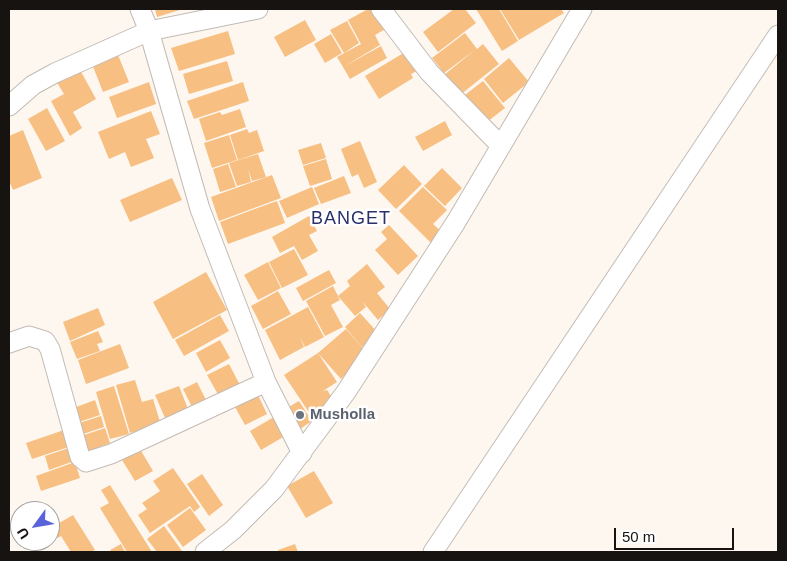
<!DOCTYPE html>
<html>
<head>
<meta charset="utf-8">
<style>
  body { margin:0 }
  #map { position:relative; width:787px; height:561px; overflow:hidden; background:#fef7f0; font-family:Arial,sans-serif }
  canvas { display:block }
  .frame { position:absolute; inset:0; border:10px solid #161311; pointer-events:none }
  .north { position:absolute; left:10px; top:501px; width:50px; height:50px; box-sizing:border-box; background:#fff; border:1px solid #a2a1a0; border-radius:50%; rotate:238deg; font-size:14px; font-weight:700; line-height:20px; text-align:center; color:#161311 }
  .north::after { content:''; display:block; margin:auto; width:18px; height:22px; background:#5963da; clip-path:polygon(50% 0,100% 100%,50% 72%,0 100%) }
  .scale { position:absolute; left:614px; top:528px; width:120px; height:22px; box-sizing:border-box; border:2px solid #161311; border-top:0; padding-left:6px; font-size:15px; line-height:18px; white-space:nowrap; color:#161311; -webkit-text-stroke:4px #fff; paint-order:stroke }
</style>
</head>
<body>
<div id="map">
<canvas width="787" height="561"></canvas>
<div class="frame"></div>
<div class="north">U</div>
<div class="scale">50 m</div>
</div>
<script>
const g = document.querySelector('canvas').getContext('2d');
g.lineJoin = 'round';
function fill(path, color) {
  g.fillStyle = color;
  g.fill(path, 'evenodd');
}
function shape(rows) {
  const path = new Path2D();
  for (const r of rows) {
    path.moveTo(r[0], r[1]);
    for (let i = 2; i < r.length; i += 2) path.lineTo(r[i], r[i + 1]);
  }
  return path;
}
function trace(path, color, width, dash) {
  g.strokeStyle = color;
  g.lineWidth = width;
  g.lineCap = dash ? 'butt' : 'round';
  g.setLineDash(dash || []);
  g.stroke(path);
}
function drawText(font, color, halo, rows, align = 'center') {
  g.font = font + ' Arial,sans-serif';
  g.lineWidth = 5;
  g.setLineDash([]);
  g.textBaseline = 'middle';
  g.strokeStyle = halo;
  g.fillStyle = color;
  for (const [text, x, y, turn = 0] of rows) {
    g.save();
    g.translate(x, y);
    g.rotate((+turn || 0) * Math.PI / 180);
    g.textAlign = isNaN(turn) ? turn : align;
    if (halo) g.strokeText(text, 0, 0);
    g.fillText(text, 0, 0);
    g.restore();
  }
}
const building = shape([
  [155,9,183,9,157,17],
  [368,9,378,9,389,27,375,35,380,45,343,67,337,57,361,44,348,20],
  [454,9,465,9,476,23,438,52,423,32],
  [476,9,499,9,518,41,502,51],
  [500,9,561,9,564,13,519,40],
  [305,20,316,40,285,57,274,37],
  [347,21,359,43,344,53,330,30],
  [228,31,235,54,179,71,171,48],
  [465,33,477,49,483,44,499,64,460,95,444,75,475,50,444,73,432,58],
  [331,34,342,53,325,63,314,44],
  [381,46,387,58,350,79,343,67],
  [407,51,419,70,411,74,413,78,379,99,365,76],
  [118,55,129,82,103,92,92,64],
  [509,58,529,82,503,103,484,79],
  [227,61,233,81,189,94,183,74],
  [79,68,96,99,73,112,82,128,70,136,51,101,64,94,56,81],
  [483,81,505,108,483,125,461,98],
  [149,82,156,104,117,118,109,97],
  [243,82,249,101,194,119,187,101],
  [47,108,65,141,46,151,28,119],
  [240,109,246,127,206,141,199,119,220,112,222,115],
  [151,111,160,134,146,139,154,158,131,167,125,152,109,159,98,132],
  [445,121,452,135,423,151,415,137],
  [247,129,249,133,257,130,264,151,238,160,230,135],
  [23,130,42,178,13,190,9,181,9,136],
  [229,135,237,160,212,168,204,143],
  [360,141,377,182,364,188,358,174,352,177,341,149],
  [321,143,326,158,303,165,298,150],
  [258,154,266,177,252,181,248,169,251,182,237,186,229,163],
  [326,159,332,179,310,186,303,166],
  [228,164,236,187,220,192,213,169],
  [404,165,422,184,396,209,378,190],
  [442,168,462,188,445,206,424,186],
  [272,175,281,198,219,221,211,197],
  [344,176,351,193,321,204,314,188],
  [172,178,182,200,130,222,120,200],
  [312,187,319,204,287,218,279,201],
  [423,187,447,210,433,224,443,233,432,244,399,211],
  [277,201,285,223,228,244,220,222,260,207,263,215,260,207],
  [309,216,317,231,309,235,318,251,302,260,294,246,280,253,272,237],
  [389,225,418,256,398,275,375,250,387,239,381,232],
  [294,249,308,275,282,288,269,262],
  [268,262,281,288,258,300,244,275],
  [367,264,385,287,377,293,390,309,378,320,362,301,366,307,355,316,338,296,350,286,347,281],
  [329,270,336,283,303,301,296,288],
  [206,272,227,310,173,339,153,302],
  [333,286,340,300,331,305,343,327,325,336,306,301],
  [278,291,291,314,263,329,251,306],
  [308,307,324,337,305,347,300,337,304,347,280,360,265,330],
  [98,308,105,325,70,341,63,322],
  [360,313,378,333,362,347,345,327],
  [220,315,229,331,184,356,175,340],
  [346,329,367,353,341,379,318,353],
  [98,331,103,342,97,344,100,351,77,359,70,342],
  [220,340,230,358,206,372,196,353],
  [120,344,129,368,86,384,78,360],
  [318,353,337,382,323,391,327,390,335,402,312,417,284,375],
  [229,364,241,387,220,398,207,375],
  [135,380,142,402,153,399,161,425,130,433,116,385],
  [197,382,208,404,194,411,183,389],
  [114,386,129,434,110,439,96,392],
  [179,386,188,409,165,418,155,395],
  [258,395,267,414,245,425,235,407],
  [95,400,100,415,76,423,71,409],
  [299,401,312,421,300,429,287,408],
  [101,416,104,427,80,435,76,424],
  [274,417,285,436,261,450,250,431],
  [70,428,75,445,32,459,26,443],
  [105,428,110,443,86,452,81,436],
  [75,446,80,459,49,470,45,456],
  [140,449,153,471,135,481,122,460],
  [75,462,80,478,41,491,36,476],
  [173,468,200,507,194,512,190,506,150,533,138,515,147,509,142,503,160,491,153,481],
  [314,471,333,503,306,518,287,486],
  [202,474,223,505,209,516,187,484],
  [110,485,152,552,127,552,100,508,109,503,101,490],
  [190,508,206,530,183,547,167,525],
  [73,515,95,550,90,552,71,552,61,536,58,538,52,527],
  [164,526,182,551,180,552,157,552,147,539],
  [121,544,125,552,112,552,110,550],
  [295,544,298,552,279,552,278,550]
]);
const minor = shape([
  [140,9,149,31,200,209,266,382,302,453],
  [381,9,429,72,501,146],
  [9,106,33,85,55,73,149,31,258,9],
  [9,343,29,336,45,341,50,349,80,457,86,462,111,454,266,382],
  [205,552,233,530,274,489,346,392,456,222,582,9],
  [433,552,778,35]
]);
const markers = [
  [300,415,5,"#6b7280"]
];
const worshipNames = [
  ["Musholla",310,415]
];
const quarterNames = [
  ["BANGET",351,219]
];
fill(building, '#f7bf81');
trace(minor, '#c2bbb5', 21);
trace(minor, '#fff', 19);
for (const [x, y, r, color] of markers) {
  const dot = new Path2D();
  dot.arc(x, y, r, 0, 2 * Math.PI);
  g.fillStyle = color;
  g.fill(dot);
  trace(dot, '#fff', 2);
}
drawText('bold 15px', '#5b616d', '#fff', worshipNames, 'left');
g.letterSpacing = '1px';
drawText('18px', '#2a306a', '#fff', quarterNames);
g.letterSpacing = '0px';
</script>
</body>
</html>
